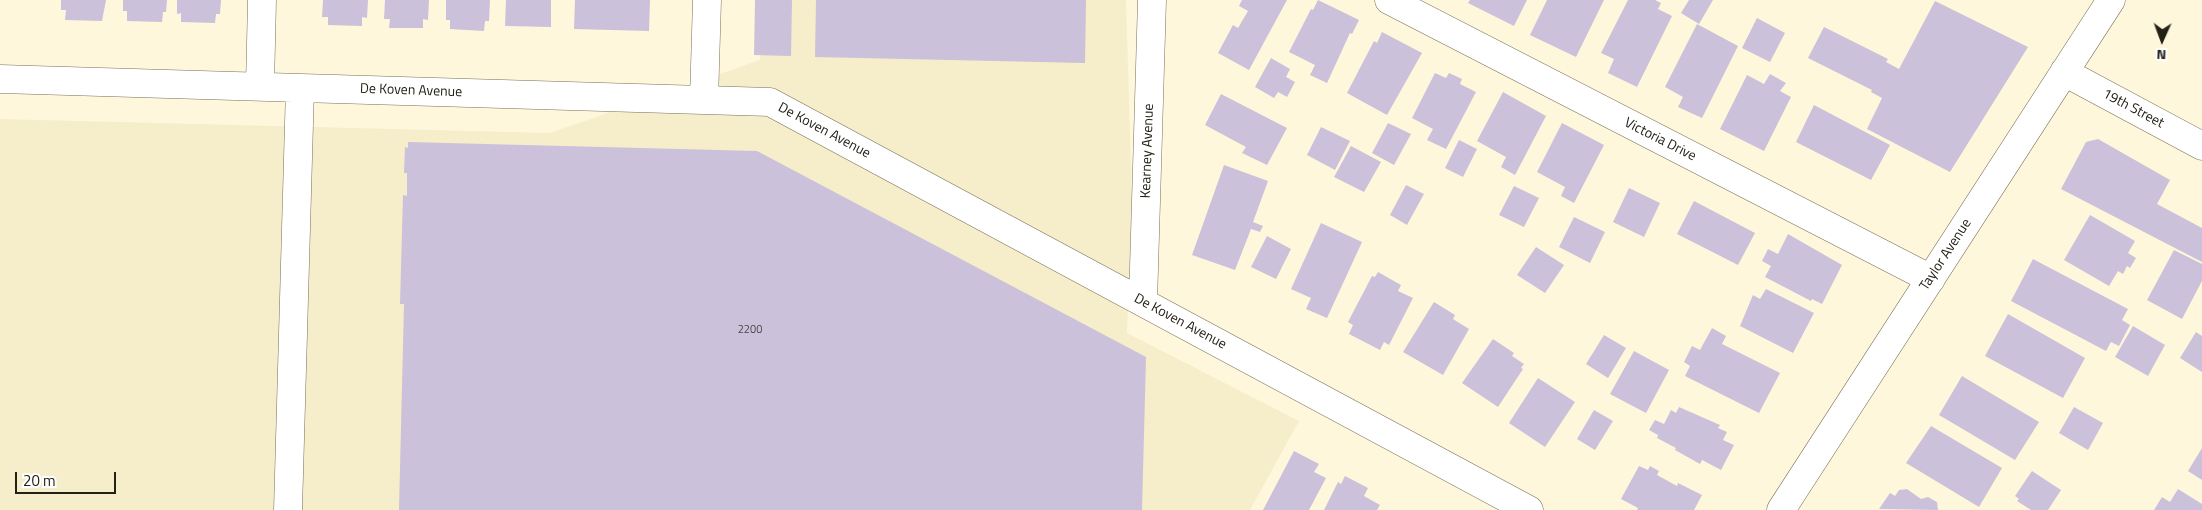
<!DOCTYPE html>
<html>
<head>
<meta charset="utf-8">
<style>
  body { margin:0 }
  #map { position:relative; width:2202px; height:510px; overflow:hidden; background:#fff7dc; font-family:"Titillium Web",sans-serif }
  canvas { display:block }
  .north { position:absolute; left:2137px; top:15px; width:50px; height:50px; -webkit-text-stroke:4px #fff; paint-order:stroke; rotate:182deg; font-size:14px; font-weight:700; line-height:20px; text-align:center; color:#232016 }
  .north::after { content:''; display:block; margin:auto; width:18px; height:22px; background:#232016; clip-path:polygon(50% 0,100% 100%,50% 72%,0 100%) }
  .scale { position:absolute; left:15px; top:472px; width:101px; height:22px; box-sizing:border-box; border:2px solid #232016; border-top:0; padding-left:6px; font-size:15px; line-height:18px; white-space:nowrap; color:#232016; -webkit-text-stroke:4px #fff; paint-order:stroke }
</style>
</head>
<body>
<div id="map">
<canvas width="2202" height="510"></canvas>
<div class="north">N</div>
<div class="scale">20 m</div>
</div>
<script>
const g = document.querySelector('canvas').getContext('2d');
g.lineJoin = 'round';
function fill(path, color) {
  g.fillStyle = color;
  g.fill(path, 'evenodd');
}
function shape(rows) {
  const path = new Path2D();
  for (const r of rows) {
    path.moveTo(r[0], r[1]);
    for (let i = 2; i < r.length; i += 2) path.lineTo(r[i], r[i + 1]);
  }
  return path;
}
function trace(path, color, width, dash) {
  g.strokeStyle = color;
  g.lineWidth = width;
  g.lineCap = dash ? 'butt' : 'round';
  g.setLineDash(dash || []);
  g.stroke(path);
}
function drawText(font, color, halo, rows, align = 'center') {
  g.font = font + ' "Titillium Web",sans-serif';
  g.lineWidth = 4;
  g.setLineDash([]);
  g.textBaseline = 'middle';
  g.strokeStyle = halo;
  g.fillStyle = color;
  for (const [text, x, y, turn = 0] of rows) {
    g.save();
    g.translate(x, y);
    g.rotate((+turn || 0) * Math.PI / 180);
    g.textAlign = isNaN(turn) ? turn : align;
    if (halo) g.strokeText(text, 0, 0);
    g.fillText(text, 0, 0);
    g.restore();
  }
}
const built = shape([
  [762,0,1126,0,1132,201,1127,333,1299,421,1250,510,0,510,0,119,550,133,760,60]
]);
const building = shape([
  [61,0,106,0,102,21,65,20,66,10,61,10],
  [123,0,167,0,166,12,163,12,162,22,127,21,127,11,123,11],
  [177,0,221,0,220,14,216,14,215,23,181,22,181,13,177,14],
  [323,0,368,0,367,18,362,17,362,26,328,25,328,17,322,17],
  [385,0,429,0,428,20,423,19,423,28,389,28,390,19,384,19],
  [446,0,490,0,489,21,485,21,484,31,450,29,450,20,446,20],
  [506,0,551,0,551,27,505,26],
  [575,0,650,0,649,31,574,29],
  [755,0,792,0,791,56,754,55],
  [816,0,1086,0,1085,63,815,57],
  [1242,0,1287,0,1249,70,1218,53,1233,25,1238,28,1248,11,1239,6],
  [1318,0,1359,20,1352,34,1350,33,1327,83,1310,75,1315,65,1289,52,1311,9,1313,10],
  [1470,0,1527,0,1514,26,1468,3],
  [1547,0,1604,0,1576,57,1530,35],
  [1628,0,1655,0,1661,3,1658,9,1672,16,1637,87,1608,73,1614,59,1601,53],
  [1689,0,1713,0,1699,24,1681,13],
  [1935,1,2028,47,1950,172,1867,129,1882,98,1871,92,1872,90,1808,58,1824,27,1888,59,1886,62,1899,69],
  [1757,18,1785,33,1770,62,1742,48],
  [1697,24,1738,46,1702,118,1678,107,1683,97,1665,87],
  [1382,32,1422,53,1387,115,1347,93,1374,41,1377,43],
  [1271,58,1290,69,1286,77,1295,82,1287,97,1278,92,1274,98,1255,87],
  [1435,73,1446,78,1449,73,1462,79,1460,84,1476,92,1446,149,1427,140,1433,129,1412,118],
  [1770,74,1786,83,1780,91,1791,97,1764,151,1720,129,1747,75,1764,84],
  [1503,92,1546,116,1515,175,1501,167,1506,157,1477,141],
  [1221,94,1287,128,1267,165,1242,153,1246,147,1205,125],
  [1814,105,1890,145,1871,180,1796,142],
  [1388,123,1411,134,1394,165,1372,153],
  [1562,123,1604,145,1574,203,1561,196,1565,187,1537,172],
  [1321,127,1350,141,1335,170,1307,155],
  [2098,139,2170,180,2157,204,2202,228,2202,262,2061,189,2086,142],
  [1459,140,1477,149,1463,177,1445,168],
  [408,142,757,151,1146,357,1142,510,399,510,404,304,400,304,403,195,407,196,407,173,404,173,405,147,408,148],
  [1351,146,1381,162,1364,192,1334,177],
  [1224,165,1268,181,1253,222,1263,226,1260,232,1251,229,1235,270,1192,255],
  [1406,185,1424,194,1407,225,1390,215],
  [1514,186,1539,198,1524,227,1499,215],
  [1629,188,1660,203,1644,237,1613,222],
  [1694,201,1755,233,1738,265,1677,234],
  [2090,215,2135,241,2128,253,2136,258,2130,268,2127,266,2123,274,2118,271,2109,286,2064,260],
  [1574,217,1605,232,1590,263,1559,247],
  [1321,223,1362,242,1327,318,1306,309,1311,298,1291,289],
  [1788,234,1842,265,1822,304,1812,299,1811,301,1765,277,1771,266,1762,261,1768,249,1778,254],
  [1267,236,1291,249,1276,279,1251,267],
  [1536,247,1564,265,1545,293,1517,275],
  [2174,250,2202,264,2202,281,2182,319,2147,300],
  [2033,259,2128,309,2122,320,2130,325,2119,346,2111,342,2106,351,2011,301],
  [1378,272,1401,285,1398,291,1413,298,1389,345,1384,342,1380,350,1349,334,1353,325,1348,322,1372,276,1375,277],
  [1766,289,1814,313,1793,353,1740,326,1753,295,1760,299],
  [1434,302,1455,315,1453,319,1469,329,1443,375,1403,352],
  [2008,314,2085,358,2063,398,1985,356],
  [2133,326,2165,345,2148,376,2115,357],
  [1712,328,1726,336,1722,344,1780,373,1759,413,1685,376,1690,366,1684,362,1692,346,1700,350],
  [2196,332,2202,336,2202,372,2180,358],
  [1604,335,1626,348,1608,378,1586,364],
  [1493,339,1514,353,1512,356,1524,364,1521,368,1523,369,1498,407,1462,383],
  [1634,351,1669,370,1646,413,1610,394],
  [1962,376,2039,422,2015,460,1939,415],
  [1538,378,1575,402,1545,447,1509,423],
  [1679,407,1720,425,1718,428,1727,432,1723,440,1734,445,1721,470,1702,460,1700,464,1675,450,1676,448,1657,438,1658,435,1649,430,1655,420,1664,424,1671,410,1676,413],
  [2074,407,2103,423,2088,450,2059,433],
  [1594,410,1613,421,1595,450,1577,439],
  [1931,426,2002,468,1979,507,1906,463],
  [2202,448,2202,480,2188,471],
  [1294,451,1319,464,1314,472,1326,478,1309,510,1263,510],
  [1639,466,1648,470,1650,466,1659,471,1657,475,1677,486,1678,483,1702,495,1694,510,1637,510,1638,508,1621,499],
  [2032,471,2061,490,2048,510,2031,510,2017,501,2019,499,2015,496],
  [1345,476,1368,488,1364,496,1380,505,1377,510,1324,510,1338,482,1341,484],
  [1907,489,1921,499,1928,497,1937,502,1938,510,1879,509,1890,493,1895,496,1899,490],
  [2178,489,2202,504,2202,510,2154,510,2162,497,2170,502]
]);
const minor = shape([
  [1389,0,1931,279],
  [2064,72,2202,146],
  [0,79,770,102,1529,510],
  [260,86,262,0],
  [704,100,707,0],
  [1143,302,1152,0],
  [288,510,300,88],
  [1781,510,2111,0]
]);
const numberNames = [
  ["2200",750,330]
];
const streetNames = [
  ["De Koven Avenue",411,91,2],
  ["19th Street",2133,109,28],
  ["De Koven Avenue",824,131,28],
  ["Victoria Drive",1660,140,27],
  ["Kearney Avenue",1148,151,-88],
  ["Taylor Avenue",1946,255,-57],
  ["De Koven Avenue",1180,322,28]
];
fill(built, '#f6edca');
fill(building, '#cbc1da');
trace(minor, '#777058', 29);
trace(minor, '#fff', 28);
drawText('11px', '#4d4847', null, numberNames);
drawText('14px', '#232016', '#fff', streetNames);
</script>
</body>
</html>
